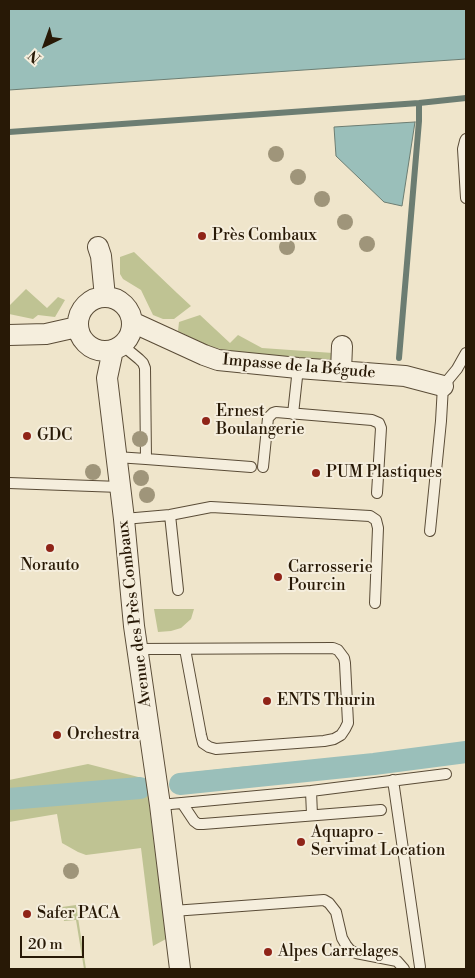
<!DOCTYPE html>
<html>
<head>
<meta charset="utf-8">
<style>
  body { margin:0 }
  #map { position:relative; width:475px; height:978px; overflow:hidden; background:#efe5cb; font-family:"Libre Bodoni",serif }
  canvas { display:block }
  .frame { position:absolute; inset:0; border:10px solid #281906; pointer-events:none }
  .north { position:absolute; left:20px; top:20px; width:50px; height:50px; -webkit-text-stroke:4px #f5eedd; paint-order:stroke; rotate:222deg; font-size:14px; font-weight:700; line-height:20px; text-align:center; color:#281906 }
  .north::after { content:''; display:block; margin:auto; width:18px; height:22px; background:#281906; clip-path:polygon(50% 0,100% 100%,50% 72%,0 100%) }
  .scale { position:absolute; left:20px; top:936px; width:64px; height:22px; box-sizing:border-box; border:2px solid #281906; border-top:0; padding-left:6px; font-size:15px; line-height:18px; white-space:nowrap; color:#281906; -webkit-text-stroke:4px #f5eedd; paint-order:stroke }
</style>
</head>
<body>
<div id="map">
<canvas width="475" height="978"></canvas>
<div class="frame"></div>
<div class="north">N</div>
<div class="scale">20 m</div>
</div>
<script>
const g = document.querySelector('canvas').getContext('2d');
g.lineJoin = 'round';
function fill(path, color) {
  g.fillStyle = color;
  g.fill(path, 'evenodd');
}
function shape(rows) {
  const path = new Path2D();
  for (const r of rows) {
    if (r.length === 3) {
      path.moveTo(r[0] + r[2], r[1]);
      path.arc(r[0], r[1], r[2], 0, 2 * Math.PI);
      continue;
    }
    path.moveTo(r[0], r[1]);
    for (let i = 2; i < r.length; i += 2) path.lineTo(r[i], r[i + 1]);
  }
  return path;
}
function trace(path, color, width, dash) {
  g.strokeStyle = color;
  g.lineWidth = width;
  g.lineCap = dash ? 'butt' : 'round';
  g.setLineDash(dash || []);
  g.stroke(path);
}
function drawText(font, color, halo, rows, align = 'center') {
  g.font = font + ' "Libre Bodoni",serif';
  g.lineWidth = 4;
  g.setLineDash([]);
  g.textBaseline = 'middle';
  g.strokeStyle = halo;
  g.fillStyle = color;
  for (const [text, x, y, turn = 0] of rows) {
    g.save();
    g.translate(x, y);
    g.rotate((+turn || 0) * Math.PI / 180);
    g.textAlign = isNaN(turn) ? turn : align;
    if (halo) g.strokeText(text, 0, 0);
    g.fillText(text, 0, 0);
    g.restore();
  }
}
const green = shape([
  [134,252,177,293,191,306,174,319,163,319,153,315,141,290,123,279,120,274,120,257],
  [26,289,47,308,58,297,65,300,55,317,38,315,33,319,9,314,9,306],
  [200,315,230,343,238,335,262,348,333,353,334,360,236,353,209,346,178,331,179,322],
  [154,609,194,609,191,619,181,628,171,631,158,632],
  [369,755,370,773,177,791,176,774,239,767],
  [88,764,146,779,166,939,153,946,141,848,86,855,78,852,62,843,57,814,9,822,9,805,27,803,27,797,9,798,9,780],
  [76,905,86,969,84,969,76,920,64,921,62,907]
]);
const water = shape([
  [9,9,466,9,466,59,9,90,9,9],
  [415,122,402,206,384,202,336,156,334,127,415,122]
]);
const stream = shape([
  [9,132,419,103,466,98],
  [399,358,419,121,419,103]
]);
const canal = shape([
  [180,784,374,764,466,752],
  [9,799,140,788]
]);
const lane = shape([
  [466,139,465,141,463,149,466,198],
  [293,414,298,368],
  [116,457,146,459,145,368,143,363,139,359,122,345],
  [146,459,251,467],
  [263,467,268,418,273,413,276,412,372,420,379,423,381,428,377,493],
  [9,483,120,487],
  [170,515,178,590],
  [124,519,170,515,211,507,370,516,376,520,378,528,375,603],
  [430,531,441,421,443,386,457,369,466,353],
  [137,649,333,648,338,650,344,658,345,663,348,723,345,729,341,735,334,739,324,741,216,749,209,747,203,743,201,735,185,649],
  [393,780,420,967],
  [311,791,312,815],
  [182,803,194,821,198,824,203,824,381,810],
  [160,805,311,791,446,774],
  [173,911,324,900,329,903,336,912,342,938,346,945,350,950,356,953,397,961,404,969]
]);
const street = shape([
  [98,247,101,256,105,297],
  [105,324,27],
  [132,322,204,355,218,360,298,368,405,376,443,386],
  [9,335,46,334,77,327],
  [113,350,107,378,124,519,134,626,160,805,180,969],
  [341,371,342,346]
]);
const trees = [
  [276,154],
  [298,177],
  [322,199],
  [345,222],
  [367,244],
  [287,247],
  [140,439],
  [93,472],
  [141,478],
  [147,495],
  [71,871]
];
const markers = [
  [202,236,5,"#8f2418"],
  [206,421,5,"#8f2418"],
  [27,436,5,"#8f2418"],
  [316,473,5,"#8f2418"],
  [50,548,5,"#8f2418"],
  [278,577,5,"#8f2418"],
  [267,701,5,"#8f2418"],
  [57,735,5,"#8f2418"],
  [301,842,5,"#8f2418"],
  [27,914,5,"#8f2418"],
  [268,952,5,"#8f2418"]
];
const poiNames = [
  ["Près Combaux",212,236],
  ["Ernest",216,412],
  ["Boulangerie",216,430],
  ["GDC",37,436],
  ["PUM Plastiques",326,473],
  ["Norauto",50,566,"center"],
  ["Carrosserie",288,568],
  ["Pourcin",288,586],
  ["ENTS Thurin",277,701],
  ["Orchestra",67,735],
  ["Aquapro -",311,833],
  ["Servimat Location",311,851],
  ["Safer PACA",37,914],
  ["Alpes Carrelages",278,952]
];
const streetNames = [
  ["Impasse de la Bégude",299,367,5],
  ["Avenue des Près Combaux",135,614,-97]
];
fill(green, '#bfc393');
fill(water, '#9abfba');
trace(water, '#6c7d72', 1);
trace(stream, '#6c7d72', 6);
trace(canal, '#9abfba', 22);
trace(lane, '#5a4c37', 12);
trace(street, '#5a4c37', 22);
trace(lane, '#f5eedd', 10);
trace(street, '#f5eedd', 20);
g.fillStyle = '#9f957a';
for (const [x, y] of trees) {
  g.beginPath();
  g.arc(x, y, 8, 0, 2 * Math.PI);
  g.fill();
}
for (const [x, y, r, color] of markers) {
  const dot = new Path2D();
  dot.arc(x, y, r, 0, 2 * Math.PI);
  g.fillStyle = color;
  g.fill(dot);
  trace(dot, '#f5eedd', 2);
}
drawText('16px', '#281906', '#f5eedd', poiNames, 'left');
drawText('16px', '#281906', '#f5eedd', streetNames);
</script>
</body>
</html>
